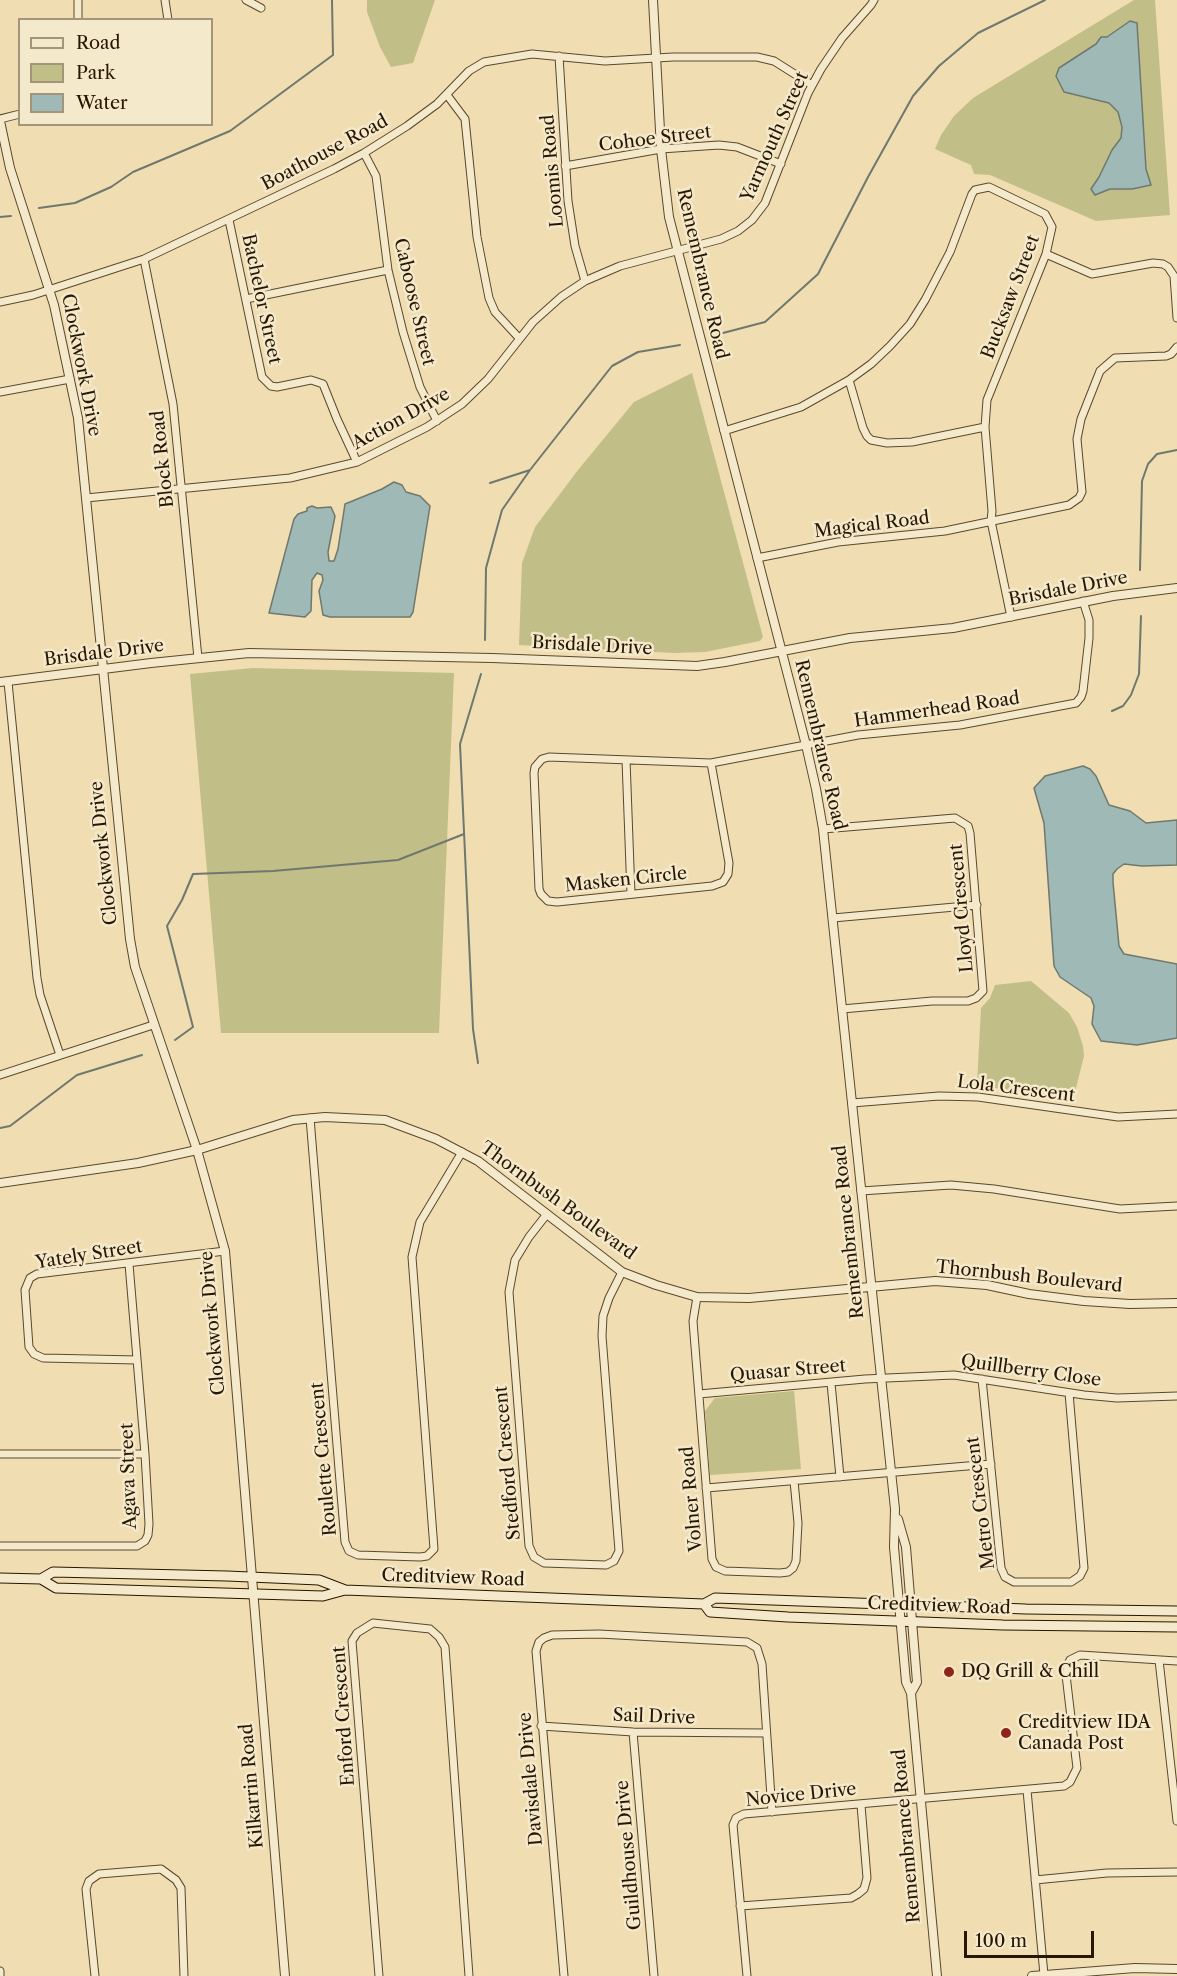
<!DOCTYPE html>
<html>
<head>
<meta charset="utf-8">
<style>
  body { margin:0 }
  #map { position:relative; width:1177px; height:1976px; overflow:hidden; background:#f0ddb1; font-family:"Libre Caslon Text",serif }
  canvas { display:block }
  .legend { position:absolute; left:18px; top:18px; width:195px; height:108px; box-sizing:border-box; background:#f5e9cc; border:2px solid #a3957a; margin:0; padding:8px 10px; list-style:none; font-size:18px; color:#281700 }
  .legend li { display:flex; align-items:center; gap:12px; height:30px }
  .legend b { width:30px; border:2px solid #a3957a }
  .scale { position:absolute; left:964px; top:1931px; width:130px; height:27px; box-sizing:border-box; border:3px solid #281700; border-top:0; padding-left:8px; font-size:18px; line-height:21px; white-space:nowrap; color:#281700; -webkit-text-stroke:4px #f5e9cc; paint-order:stroke }
</style>
</head>
<body>
<div id="map">
<canvas width="1177" height="1976"></canvas>
<ul class="legend">
<li><b style="height:8px;background:#f5e9cc"></b>Road</li>
<li><b style="height:16px;background:#c1bf87"></b>Park</li>
<li><b style="height:16px;background:#9fb9b7"></b>Water</li>
</ul>
<div class="scale">100 m</div>
</div>
<script>
const g = document.querySelector('canvas').getContext('2d');
g.lineJoin = 'round';
function fill(path, color) {
  g.fillStyle = color;
  g.fill(path, 'evenodd');
}
function shape(rows) {
  const path = new Path2D();
  for (const r of rows) {
    path.moveTo(r[0], r[1]);
    for (let i = 2; i < r.length; i += 2) path.lineTo(r[i], r[i + 1]);
  }
  return path;
}
function trace(path, color, width, dash) {
  g.strokeStyle = color;
  g.lineWidth = width;
  g.lineCap = dash ? 'butt' : 'round';
  g.setLineDash(dash || []);
  g.stroke(path);
}
function drawText(font, color, halo, rows, align = 'center') {
  g.font = font + ' "Libre Caslon Text",serif';
  g.lineWidth = 5;
  g.setLineDash([]);
  g.textBaseline = 'middle';
  g.strokeStyle = halo;
  g.fillStyle = color;
  for (const [text, x, y, turn = 0] of rows) {
    g.save();
    g.translate(x, y);
    g.rotate((+turn || 0) * Math.PI / 180);
    g.textAlign = isNaN(turn) ? turn : align;
    if (halo) g.strokeText(text, 0, 0);
    g.fillText(text, 0, 0);
    g.restore();
  }
}
const green = shape([
  [367,0,435,0,413,63,391,67,380,47,367,12],
  [1134,0,1155,0,1170,215,1096,221,990,175,974,174,971,165,935,149,941,135,954,116,973,98],
  [692,373,763,637,760,641,705,652,674,653,519,645,522,563,535,527,578,470,634,402],
  [253,668,454,673,439,1033,221,1033,190,674],
  [1031,981,1069,1013,1077,1027,1083,1046,1084,1056,1073,1100,977,1085,981,1008,990,998,995,985],
  [794,1391,801,1469,710,1475,705,1411,715,1398]
]);
const water = shape([
  [1130,21,1137,23,1146,169,1151,185,1132,189,1110,189,1095,195,1091,189,1099,177,1112,150,1121,138,1122,127,1118,112,1109,103,1064,92,1056,76,1059,68,1096,44,1101,37,1107,37,1130,21],
  [394,482,402,485,406,492,420,496,430,506,413,612,410,617,330,617,323,615,319,591,323,580,322,575,317,573,312,580,311,611,305,617,269,613,294,519,298,514,307,511,307,508,312,506,317,508,331,507,335,516,328,552,329,561,334,561,338,549,345,504,382,489,394,482],
  [1083,766,1090,769,1096,776,1109,805,1130,811,1146,823,1177,820,1177,865,1142,866,1124,864,1117,869,1113,874,1113,882,1119,946,1124,954,1177,964,1177,1038,1137,1045,1101,1041,1092,1024,1094,1006,1091,998,1060,977,1054,966,1044,823,1034,788,1045,776,1083,766]
]);
const stream = shape([
  [39,208,75,203,111,187,133,172,230,131,333,55,332,0],
  [0,217,11,216],
  [723,333,765,322,818,274,868,177,913,96,939,66,978,33,1045,0],
  [490,483,530,470],
  [1140,570,1142,481,1148,464,1157,454,1177,450],
  [485,640,486,568,502,510,530,470,612,366,638,352,680,345],
  [1112,711,1123,706,1131,695,1139,674,1141,616],
  [175,1040,193,1027,167,926,182,900,193,874,273,871,398,860,464,834],
  [478,1063,473,1029,460,744,481,674],
  [0,1128,10,1126,77,1075,142,1055]
]);
const minor = shape([
  [165,0,168,20],
  [246,0,261,8],
  [78,20,78,0],
  [559,56,568,201,575,246,585,281],
  [447,95,465,119,477,237,489,298,495,312,519,338],
  [0,119,20,114],
  [364,153,376,176,388,270,403,332,420,387,437,421],
  [565,166,661,149,719,145,737,147,781,164],
  [229,220,262,377,271,386,277,387,311,380,323,384,337,419,357,462],
  [1046,254,1092,274,1153,263,1163,264,1168,267,1174,276,1177,318],
  [144,259,173,404,198,658],
  [246,299,388,270],
  [0,302,33,295,144,259,334,169,364,153,407,126,437,104,469,71,484,62,532,54,605,61,673,57,757,57,774,61,812,85],
  [849,380,863,428,867,436,871,440,887,443,912,442,985,427],
  [0,392,70,379],
  [724,431,801,407,849,380,871,364,890,346,910,324,925,300,950,252,972,194,975,190,989,187,1045,214,1052,227,1046,254,987,400,985,427,992,511,991,521,1011,617],
  [86,498,290,478,357,462,427,427,462,404,488,379,533,322,561,297,585,281,620,266,721,239,738,231,752,220,765,203,808,93,821,69,842,38,871,5,874,0],
  [757,558,838,542,945,531,1069,505,1079,498,1082,492,1077,439,1081,419,1100,371,1115,358,1166,356,1171,354,1177,347],
  [8,682,37,978,40,995,60,1055],
  [626,760,631,894],
  [711,763,729,863,728,874,723,882,712,886,557,902,548,901,541,894,539,889,534,773,535,767,542,759,549,757,711,763,858,735,960,725,1076,703,1081,697,1083,691,1089,638,1089,620,1083,601],
  [823,829,955,818,968,826,970,833,983,991,976,998,968,1001,932,1001,842,1009],
  [833,918,977,905],
  [0,1075,153,1025],
  [852,1103,939,1096,978,1097,1118,1117,1177,1114],
  [310,1118,345,1542,349,1551,358,1555,420,1557,427,1556,434,1549,412,1257,420,1222,462,1152],
  [861,1191,951,1185,994,1189,1120,1209,1177,1206],
  [547,1214,529,1237,515,1260,509,1292,529,1546,534,1557,544,1563,606,1565,614,1561,619,1551,602,1336,603,1316,609,1298,622,1272],
  [697,1297,693,1321,694,1334,712,1559,716,1567,725,1571,780,1573,788,1572,793,1568,796,1561,798,1523,794,1481],
  [137,1360,43,1358,34,1354,29,1347,25,1290,30,1278,37,1274,225,1251],
  [982,1379,1001,1568,1005,1577,1014,1582,1071,1582,1080,1576,1084,1568,1069,1393],
  [831,1383,840,1477],
  [699,1394,865,1379,954,1375,1084,1395,1117,1398,1177,1396],
  [0,1454,145,1454],
  [706,1488,991,1464],
  [0,1546,137,1546,145,1541,148,1535,149,1524,145,1454,129,1264],
  [1159,1660,1177,1821],
  [541,1726,633,1732,766,1733],
  [633,1732,654,1976],
  [1027,1790,1044,1975],
  [1035,1880,1107,1873,1177,1872],
  [740,1906,851,1898,858,1894,864,1889,867,1878,861,1805],
  [0,1971,0,1976],
  [95,1976,86,1889,89,1881,99,1874,161,1869,176,1880,181,1888,184,1976],
  [379,1976,352,1641,357,1633,373,1623,430,1629,439,1637,445,1647,469,1976],
  [564,1976,536,1651,539,1642,544,1638,552,1635,599,1634,747,1642,757,1648,762,1664,772,1812],
  [747,1976,733,1825,736,1818,744,1814,1064,1786,1070,1782,1077,1768,1066,1675,1068,1664,1070,1660,1080,1655,1177,1661]
]);
const tertiary = shape([
  [653,0,661,149,669,217,806,745,816,789,823,829,895,1509,894,1547,906,1682,911,1693,937,1976],
  [0,121,10,168,54,305,78,418,130,939,135,967,197,1150,225,1251,285,1976],
  [0,682,151,663,249,653,492,658,697,666,725,662,850,638,953,628,1113,596,1177,588],
  [0,1183,138,1163,197,1150,293,1120,325,1117,385,1120,436,1139,478,1161,622,1272,656,1285,697,1297,749,1298,935,1281,987,1285,1029,1294,1084,1301,1130,1304,1177,1303],
  [898,1519,906,1547,917,1682,911,1693],
  [1032,1976,1135,1968,1177,1969]
]);
const secondary = shape([
  [0,1578,41,1579,56,1588,323,1596,345,1590,704,1604,715,1598,1026,1609,1177,1611],
  [41,1579,53,1572,227,1576,319,1580,345,1590],
  [704,1604,710,1612,788,1617,1003,1625,1177,1627]
]);
const markers = [
  [949,1672,6,"#8f2418"],
  [1006,1733,6,"#8f2418"]
];
const streetNames = [
  ["Yarmouth Street",775,137,-66],
  ["Cohoe Street",655,139,-7],
  ["Boathouse Road",325,153,-28],
  ["Loomis Road",553,171,-95],
  ["Remembrance Road",702,274,77],
  ["Bucksaw Street",1011,297,-69],
  ["Bachelor Street",261,299,78],
  ["Caboose Street",414,302,77],
  ["Clockwork Drive",81,365,79],
  ["Action Drive",401,419,-29],
  ["Block Road",163,459,-96],
  ["Magical Road",872,525,-7],
  ["Brisdale Drive",1068,589,-11],
  ["Brisdale Drive",592,646,3],
  ["Brisdale Drive",104,653,-7],
  ["Hammerhead Road",937,710,-8],
  ["Remembrance Road",820,745,77],
  ["Clockwork Drive",104,853,-96],
  ["Masken Circle",626,880,-6],
  ["Lloyd Crescent",962,908,-95],
  ["Lola Crescent",1016,1089,7],
  ["Thornbush Boulevard",558,1201,36],
  ["Remembrance Road",849,1232,-96],
  ["Yately Street",89,1255,-9],
  ["Thornbush Boulevard",1029,1277,6],
  ["Clockwork Drive",213,1323,-95],
  ["Quasar Street",788,1371,-5],
  ["Quillberry Close",1031,1371,8],
  ["Roulette Crescent",324,1459,-95],
  ["Stedford Crescent",508,1463,-95],
  ["Agava Street",129,1476,-92],
  ["Volner Road",692,1499,-95],
  ["Metro Crescent",981,1503,-97],
  ["Creditview Road",453,1578,2],
  ["Creditview Road",939,1606,2],
  ["Enford Crescent",344,1716,-94],
  ["Sail Drive",654,1717,2],
  ["Davisdale Drive",531,1779,-95],
  ["Kilkarrin Road",252,1786,-95],
  ["Novice Drive",801,1795,-6],
  ["Remembrance Road",907,1836,-95],
  ["Guildhouse Drive",629,1855,-95]
];
const poiNames = [
  ["DQ Grill & Chill",961,1672],
  ["Creditview IDA",1018,1723],
  ["Canada Post",1018,1744]
];
fill(green, '#c1bf87');
fill(water, '#9fb9b7');
trace(water, '#6f786e', 1.5);
trace(stream, '#6f786e', 2);
trace(minor, '#5a482c', 9);
trace(tertiary, '#5a482c', 10);
trace(secondary, '#281700', 11);
trace(minor, '#f5e9cc', 7);
trace(tertiary, '#f5e9cc', 8);
trace(secondary, '#f5e9cc', 9);
for (const [x, y, r, color] of markers) {
  const dot = new Path2D();
  dot.arc(x, y, r, 0, 2 * Math.PI);
  g.fillStyle = color;
  g.fill(dot);
  trace(dot, '#f5e9cc', 2);
}
drawText('18px', '#281700', '#f5e9cc', streetNames);
drawText('18px', '#281700', '#f5e9cc', poiNames, 'left');
</script>
</body>
</html>
